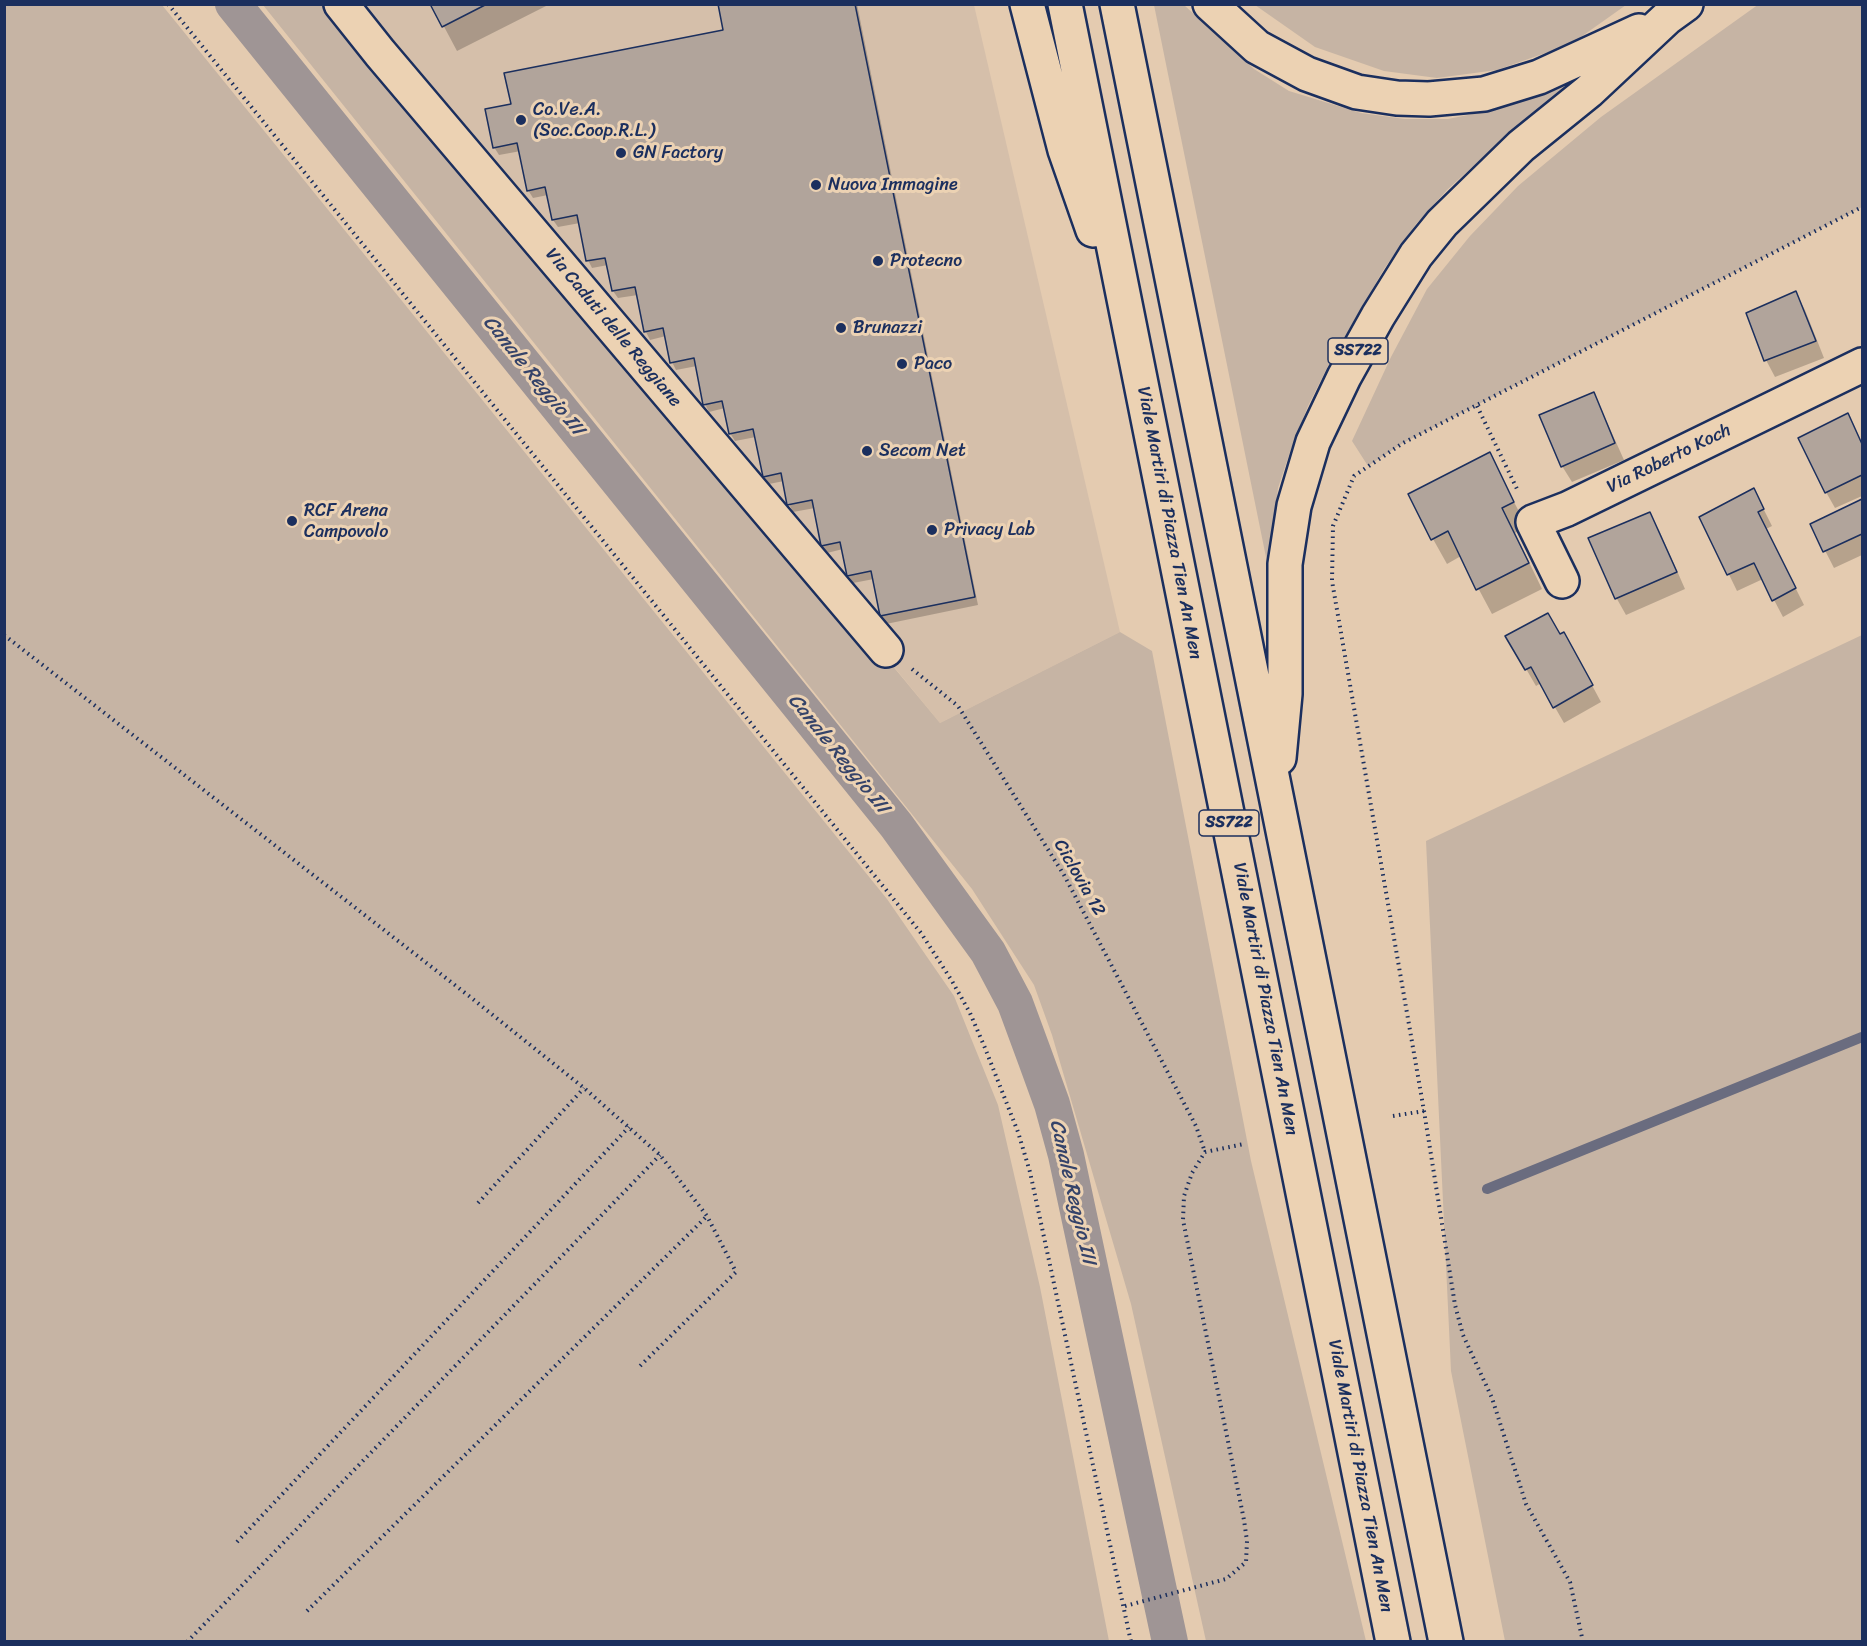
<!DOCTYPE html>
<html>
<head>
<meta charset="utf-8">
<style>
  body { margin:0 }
  #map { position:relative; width:1867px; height:1646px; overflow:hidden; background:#e4cbb0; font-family:Sriracha,sans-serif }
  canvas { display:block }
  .frame { position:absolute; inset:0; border:6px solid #1b2f5e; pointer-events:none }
</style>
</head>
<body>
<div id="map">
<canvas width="1867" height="1646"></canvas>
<div class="frame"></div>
</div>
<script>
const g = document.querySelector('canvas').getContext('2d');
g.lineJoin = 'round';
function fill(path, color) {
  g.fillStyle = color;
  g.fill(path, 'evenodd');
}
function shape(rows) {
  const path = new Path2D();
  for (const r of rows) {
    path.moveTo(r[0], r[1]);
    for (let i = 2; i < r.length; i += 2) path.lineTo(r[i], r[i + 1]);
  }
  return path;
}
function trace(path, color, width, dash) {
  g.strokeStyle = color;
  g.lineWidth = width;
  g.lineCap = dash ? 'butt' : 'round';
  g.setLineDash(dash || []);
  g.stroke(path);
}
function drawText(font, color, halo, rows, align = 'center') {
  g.font = font + ' Sriracha,sans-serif';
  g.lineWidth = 6;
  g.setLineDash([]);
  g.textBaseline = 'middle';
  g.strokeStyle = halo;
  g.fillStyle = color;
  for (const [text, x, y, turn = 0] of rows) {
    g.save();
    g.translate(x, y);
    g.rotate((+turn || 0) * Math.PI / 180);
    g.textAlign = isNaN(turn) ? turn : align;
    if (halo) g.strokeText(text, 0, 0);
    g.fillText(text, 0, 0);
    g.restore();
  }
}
const built = shape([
  [351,5,974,5,1120,632,940,723]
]);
const green = shape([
  [5,4,162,5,887,899,954,996,998,1105,1040,1287,1109,1641,5,1641],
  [1759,4,1862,5,1862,207,1403,443,1368,466,1352,441,1391,357,1427,289,1470,236,1518,186,1601,117],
  [263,5,345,5,940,723,1120,632,1152,651,1251,1161,1366,1641,1206,1641,1131,1304,1052,1035,1034,985,972,889],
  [1154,5,1184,5,1254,69,1289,91,1361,113,1405,119,1448,119,1488,111,1587,74,1517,126,1447,190,1416,224,1384,269,1328,366,1308,406,1291,449,1278,488,1269,572],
  [1255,5,1626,5,1571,44,1497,70,1437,78,1384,71,1315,47],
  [1862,635,1862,1641,1505,1641,1451,1371,1426,841]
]);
const shadow = shape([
  [432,4,550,4,457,51],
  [719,4,857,4,978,605,886,624,881,616,874,579,853,583,848,575,843,549,827,553,822,545,815,508,793,512,789,504,784,481,769,484,764,476,756,437,735,441,730,433,725,408,709,412,705,404,697,366,676,370,672,362,666,336,650,340,646,332,638,295,618,298,613,291,608,265,592,268,588,260,580,223,558,227,553,220,548,195,533,198,528,190,521,151,499,155,494,147,513,105,725,31],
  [1796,293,1805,310,1824,358,1775,377,1766,360,1748,314],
  [1593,394,1602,411,1624,460,1572,482,1562,466],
  [1847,415,1862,444,1862,496,1835,508,1826,492],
  [1489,454,1527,527,1515,533,1542,589,1492,614,1461,556,1447,564,1433,539],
  [1754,490,1772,526,1766,529,1804,605,1783,617,1763,579,1737,591,1701,517],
  [1862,500,1862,555,1834,568,1812,525],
  [1649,514,1659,530,1685,589,1626,615,1617,599,1590,538],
  [1507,636,1573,650,1601,702,1564,723,1541,683,1536,686]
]);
const stream = shape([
  [1487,1189,1862,1037]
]);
const canal = shape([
  [233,4,896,825,988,952,1015,1003,1036,1060,1052,1104,1066,1155,1170,1642]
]);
const building = shape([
  [430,4,487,4,442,27,430,4],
  [718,4,855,4,975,597,880,616,871,571,847,576,840,542,821,546,812,500,787,505,781,473,763,477,753,429,729,434,722,401,703,405,694,358,670,363,663,328,644,332,635,287,612,291,605,258,586,261,577,215,552,220,545,187,527,191,517,143,493,148,485,109,511,104,504,73,723,30,718,4],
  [1796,291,1816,341,1764,361,1746,313,1796,291],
  [1594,392,1615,443,1561,467,1539,415,1594,392],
  [1848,413,1862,444,1862,475,1825,493,1798,438,1848,413],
  [1490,452,1514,502,1502,508,1529,563,1476,590,1448,531,1431,540,1408,494,1490,452],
  [1754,488,1764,509,1758,512,1796,588,1772,601,1754,563,1727,575,1699,517,1754,488],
  [1862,499,1862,534,1823,552,1810,524,1862,499],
  [1650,512,1677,572,1615,599,1588,538,1650,512],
  [1548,613,1560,634,1564,632,1593,685,1553,708,1531,667,1525,670,1505,636,1548,613]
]);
const path = shape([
  [168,4,921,933,952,981,970,1013,985,1048,1018,1132,1030,1172,1131,1642],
  [1477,406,1518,491],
  [4,635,469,996,584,1088,660,1155,707,1216,736,1272,639,1367],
  [912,669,958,706,1064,875,1196,1126,1205,1152],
  [1393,1116,1424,1111],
  [478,1203,584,1088],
  [237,1542,629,1127],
  [1125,1606,1226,1579,1246,1562,1247,1541,1244,1520,1183,1220,1184,1196,1192,1173,1205,1152,1244,1144],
  [307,1611,707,1216],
  [187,1642,660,1155],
  [1583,1642,1570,1582,1526,1504,1492,1398,1463,1335,1455,1305,1424,1111,1332,581,1333,526,1354,476,1403,443,1862,207]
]);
const street = shape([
  [341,4,380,53,886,650],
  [1562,581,1533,522,1567,509,1862,365]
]);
const highway = shape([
  [1027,4,1065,150,1093,230],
  [1065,4,1393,1642],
  [1117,4,1446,1642],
  [1210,4,1257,47,1307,74,1357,92,1397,98,1429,99,1484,94,1539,77,1639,31],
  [1279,758,1285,694,1285,564,1294,506,1313,442,1344,377,1378,316,1416,255,1442,223,1521,146,1589,91,1668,17,1686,4]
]);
const markers = [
  [521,120,6,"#1b2f5e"],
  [621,153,6,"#1b2f5e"],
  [816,185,6,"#1b2f5e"],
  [878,261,6,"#1b2f5e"],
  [841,328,6,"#1b2f5e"],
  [902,364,6,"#1b2f5e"],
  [867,451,6,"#1b2f5e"],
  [292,521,6,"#1b2f5e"],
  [932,530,6,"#1b2f5e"]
];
const shields = [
  [1358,351,60],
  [1229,823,60]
];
const shieldNames = [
  ["SS722",1358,351],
  ["SS722",1229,823]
];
const poiNames = [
  ["Co.Ve.A.",533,110],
  ["(Soc.Coop.R.L.)",533,131],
  ["GN Factory",633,153],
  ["Nuova Immagine",828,185],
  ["Protecno",890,261],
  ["Brunazzi",853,328],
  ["Paco",914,364],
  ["Secom Net",879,451],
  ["RCF Arena",304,511],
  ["Campovolo",304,532],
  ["Privacy Lab",944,530]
];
const streetNames = [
  ["Via Caduti delle Reggiane",613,328,50],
  ["Via Roberto Koch",1669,459,-26],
  ["Viale Martiri di Piazza Tien An Men",1169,523,79],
  ["Ciclovia 12",1079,878,60],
  ["Viale Martiri di Piazza Tien An Men",1265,999,79],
  ["Viale Martiri di Piazza Tien An Men",1360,1476,79]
];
const waterNames = [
  ["Canale Reggio III",533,376,51],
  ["Canale Reggio III",838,754,51],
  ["Canale Reggio III",1072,1192,77]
];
fill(built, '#d5bfaa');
fill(green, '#c6b4a4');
fill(shadow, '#0003');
trace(stream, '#6a6c7f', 10);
trace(canal, '#9f9595', 36);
fill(building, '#b1a49b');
trace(building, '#1b2f5e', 1.5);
trace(street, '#1b2f5e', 38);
trace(highway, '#1b2f5e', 38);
trace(path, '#1b2f5e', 4, [1.5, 4.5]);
trace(street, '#ecd2b3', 33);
trace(highway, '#ecd2b3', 33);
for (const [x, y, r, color] of markers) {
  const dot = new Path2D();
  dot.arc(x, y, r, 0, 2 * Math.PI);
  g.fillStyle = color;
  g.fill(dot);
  trace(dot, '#ecd2b3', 2);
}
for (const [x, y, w] of shields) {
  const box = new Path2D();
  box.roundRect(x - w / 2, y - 13, w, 26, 4.5);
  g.fillStyle = '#ecd2b3';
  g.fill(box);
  trace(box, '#1b2f5e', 1.5);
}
drawText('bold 16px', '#1b2f5e', null, shieldNames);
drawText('18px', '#1b2f5e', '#ecd2b3', poiNames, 'left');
drawText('18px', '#1b2f5e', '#ecd2b3', streetNames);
drawText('italic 20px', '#354369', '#ecd2b3', waterNames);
</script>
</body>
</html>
